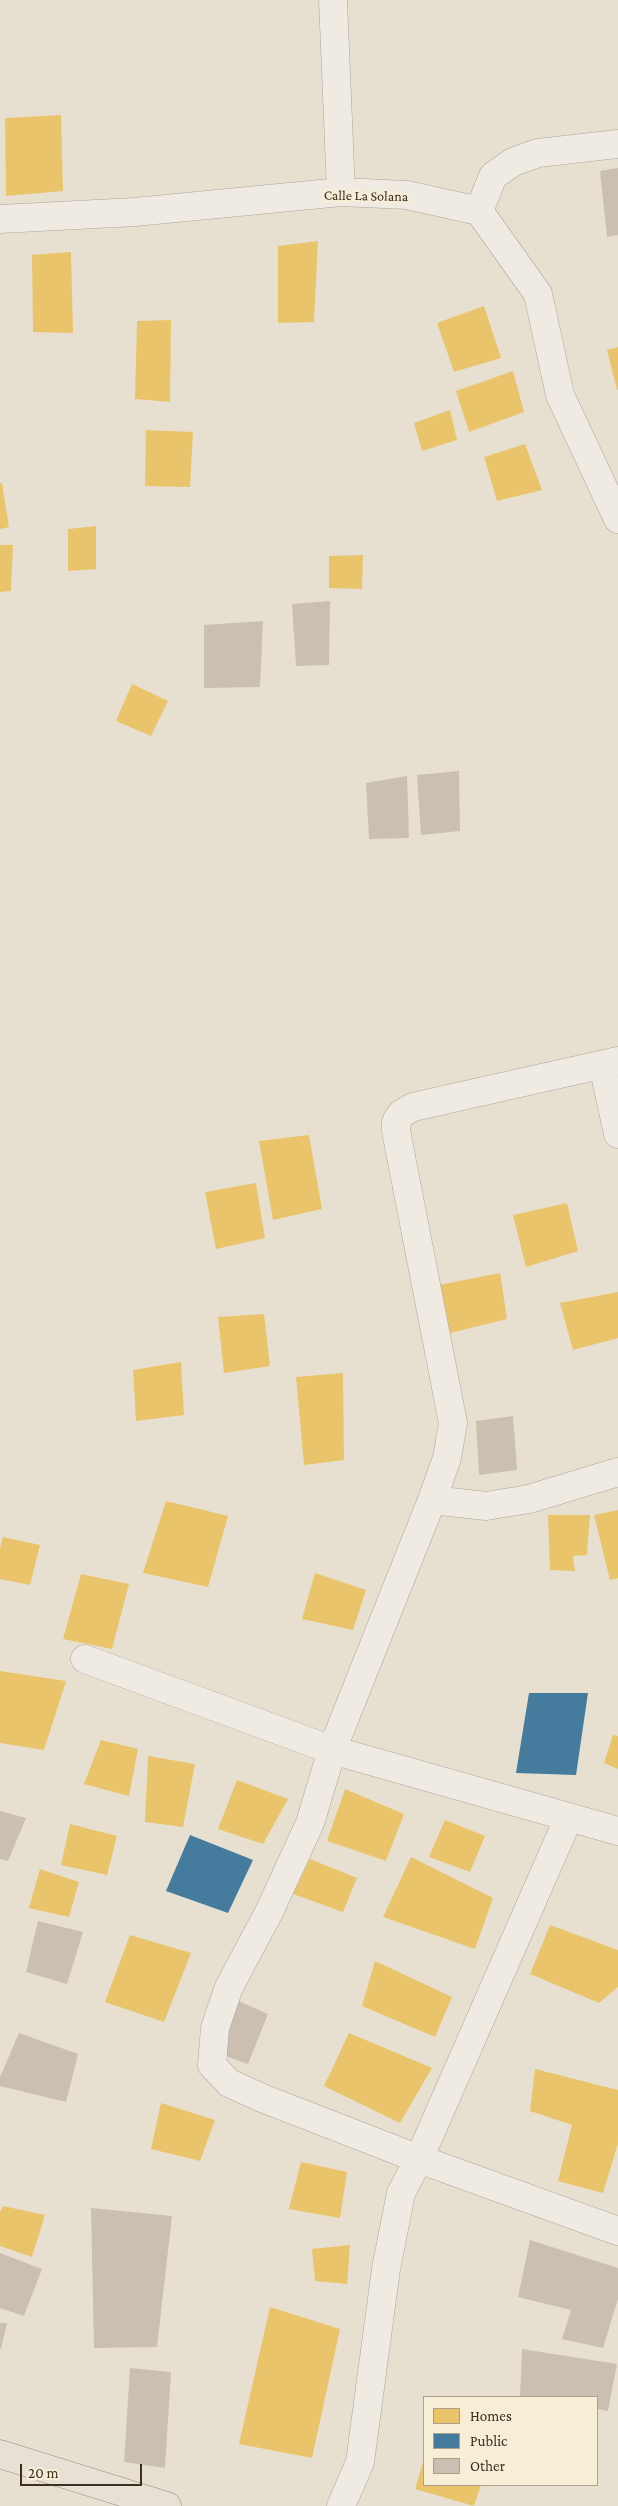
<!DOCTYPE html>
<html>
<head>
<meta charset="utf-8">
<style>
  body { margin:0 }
  #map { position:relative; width:618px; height:2506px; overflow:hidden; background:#e7e0d1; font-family:"Crimson Pro",serif }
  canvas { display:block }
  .legend { position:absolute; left:423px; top:2396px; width:175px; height:90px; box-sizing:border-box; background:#f7eed8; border:1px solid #ada18e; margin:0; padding:6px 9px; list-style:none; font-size:15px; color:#3d2e20 }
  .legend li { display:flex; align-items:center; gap:10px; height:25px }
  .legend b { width:25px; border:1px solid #ada18e }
  .scale { position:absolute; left:20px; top:2464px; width:122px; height:22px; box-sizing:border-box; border:2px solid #3d2e20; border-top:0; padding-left:6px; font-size:15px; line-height:18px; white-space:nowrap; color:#3d2e20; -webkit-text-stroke:4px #f7eed8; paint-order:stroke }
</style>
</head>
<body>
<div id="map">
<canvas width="618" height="2506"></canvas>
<ul class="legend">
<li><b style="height:14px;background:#e9c46a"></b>Homes</li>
<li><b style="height:14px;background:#457b9d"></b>Public</li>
<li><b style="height:14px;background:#cbbfb2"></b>Other</li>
</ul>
<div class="scale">20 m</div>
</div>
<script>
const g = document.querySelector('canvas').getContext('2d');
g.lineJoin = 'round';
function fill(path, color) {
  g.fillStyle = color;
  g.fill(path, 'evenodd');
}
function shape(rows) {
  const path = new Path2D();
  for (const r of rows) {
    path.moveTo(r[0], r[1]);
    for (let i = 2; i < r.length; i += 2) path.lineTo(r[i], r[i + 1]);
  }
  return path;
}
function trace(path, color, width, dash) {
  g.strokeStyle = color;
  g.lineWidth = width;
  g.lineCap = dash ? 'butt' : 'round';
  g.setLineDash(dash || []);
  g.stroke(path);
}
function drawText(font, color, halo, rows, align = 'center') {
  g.font = font + ' "Crimson Pro",serif';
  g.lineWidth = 5;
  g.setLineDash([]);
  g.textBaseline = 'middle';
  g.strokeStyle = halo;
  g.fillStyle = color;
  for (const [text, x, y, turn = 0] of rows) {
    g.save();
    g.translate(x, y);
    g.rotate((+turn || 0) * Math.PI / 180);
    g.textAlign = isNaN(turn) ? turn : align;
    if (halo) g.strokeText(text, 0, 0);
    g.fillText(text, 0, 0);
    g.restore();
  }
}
const homes = shape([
  [61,115,63,191,6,196,5,118],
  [318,241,314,322,278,323,278,246],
  [71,252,73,333,33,332,32,255],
  [484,306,501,358,454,372,437,323],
  [171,320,170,402,135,399,137,321],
  [618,347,618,390,617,390,607,350],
  [513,371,524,412,469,432,456,391],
  [450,410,457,440,422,451,414,423],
  [146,430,193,432,190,487,145,486],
  [525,444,542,490,497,501,484,457],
  [0,483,2,483,9,527,0,529],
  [96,526,96,569,68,571,68,529],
  [0,545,13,545,11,591,0,592],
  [363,555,362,589,329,588,329,556],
  [132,684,168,701,151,736,116,721],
  [309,1135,322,1209,273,1220,259,1141],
  [256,1183,265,1238,216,1249,205,1192],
  [567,1203,578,1251,526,1267,513,1215],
  [500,1273,507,1319,450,1333,439,1285],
  [618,1292,618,1338,573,1350,560,1303],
  [264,1314,270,1366,224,1373,218,1317],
  [181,1362,184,1415,136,1421,133,1370],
  [343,1373,344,1460,304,1465,296,1377],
  [166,1501,228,1516,208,1587,143,1573],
  [618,1510,618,1578,610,1580,594,1515],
  [548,1515,590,1515,587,1555,573,1556,575,1571,550,1570],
  [3,1537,40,1545,30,1585,0,1579,0,1548],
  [315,1573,366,1590,353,1630,302,1619],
  [81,1574,129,1584,112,1649,63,1639],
  [0,1671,66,1681,44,1750,0,1743],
  [613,1735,618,1736,618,1769,604,1763],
  [101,1740,138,1749,129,1796,84,1784],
  [148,1756,195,1764,183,1827,145,1822],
  [237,1780,288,1799,263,1844,218,1829],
  [345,1789,404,1814,386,1861,327,1841],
  [445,1820,485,1836,470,1872,429,1857],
  [70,1824,117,1836,107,1875,61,1865],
  [411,1857,493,1898,475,1949,383,1917],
  [310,1859,357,1878,343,1912,293,1894],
  [40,1869,79,1882,69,1917,29,1908],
  [550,1925,618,1950,618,1987,599,2003,530,1974],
  [130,1935,191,1953,164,2022,105,2002],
  [375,1961,452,1997,435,2037,362,2006],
  [349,2033,432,2068,400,2123,324,2086],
  [535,2069,618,2090,618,2143,603,2193,558,2181,572,2125,530,2111],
  [161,2103,215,2120,200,2161,151,2149],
  [301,2162,347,2172,340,2218,289,2209],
  [3,2206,45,2215,32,2257,0,2246,0,2212],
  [350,2245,347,2284,315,2281,312,2249],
  [270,2307,340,2329,312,2458,239,2444],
  [424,2459,424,2485,481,2485,474,2506,415,2489]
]);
const public = shape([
  [529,1693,588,1693,576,1775,516,1773],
  [190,1835,253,1860,228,1913,166,1891]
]);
const building = shape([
  [618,168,618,235,607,237,600,171],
  [330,601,329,665,296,666,292,604],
  [263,621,260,687,204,688,204,625],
  [459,771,460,831,421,835,417,775],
  [407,776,409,838,369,839,366,783],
  [513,1416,517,1470,479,1475,476,1421],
  [0,1811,26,1818,8,1861,0,1859],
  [38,1921,83,1932,67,1984,26,1972],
  [234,1999,268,2014,248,2064,214,2052],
  [19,2033,78,2054,66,2102,0,2086,0,2077],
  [91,2208,172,2216,157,2347,94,2348],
  [530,2240,618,2268,618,2299,603,2348,562,2339,571,2310,518,2297],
  [0,2253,42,2269,24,2316,0,2308],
  [0,2323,7,2323,1,2349,0,2349],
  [522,2349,617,2364,608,2411,597,2409,597,2397,520,2397],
  [130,2368,171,2372,165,2468,124,2462]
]);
const minor = shape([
  [333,0,341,192],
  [479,211,493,176,513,162,538,153,618,144],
  [0,219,135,212,341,192,407,195,479,211,538,294,560,395,618,519],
  [618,1061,413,1107,401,1114,396,1122,396,1131,453,1423,447,1458,432,1500,332,1750,310,1823,269,1912,229,1987,215,2028,212,2065,229,2083,262,2098,419,2159,618,2231],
  [603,1065,618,1134],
  [432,1500,486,1506,529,1499,618,1472],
  [85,1659,332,1750,618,1831],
  [341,2506,360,2462,386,2269,401,2193,419,2159,569,1817]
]);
const major = shape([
  [0,2454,167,2506]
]);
const streetNames = [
  ["Calle La Solana",366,196,1]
];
fill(homes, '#e9c46a');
fill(public, '#457b9d');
fill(building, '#cbbfb2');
trace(minor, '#ada599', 29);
trace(major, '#928b80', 29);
trace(minor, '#efebe3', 28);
trace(major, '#e6e1d4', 28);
drawText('14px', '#3d2e20', '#f7eed8', streetNames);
</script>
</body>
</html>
